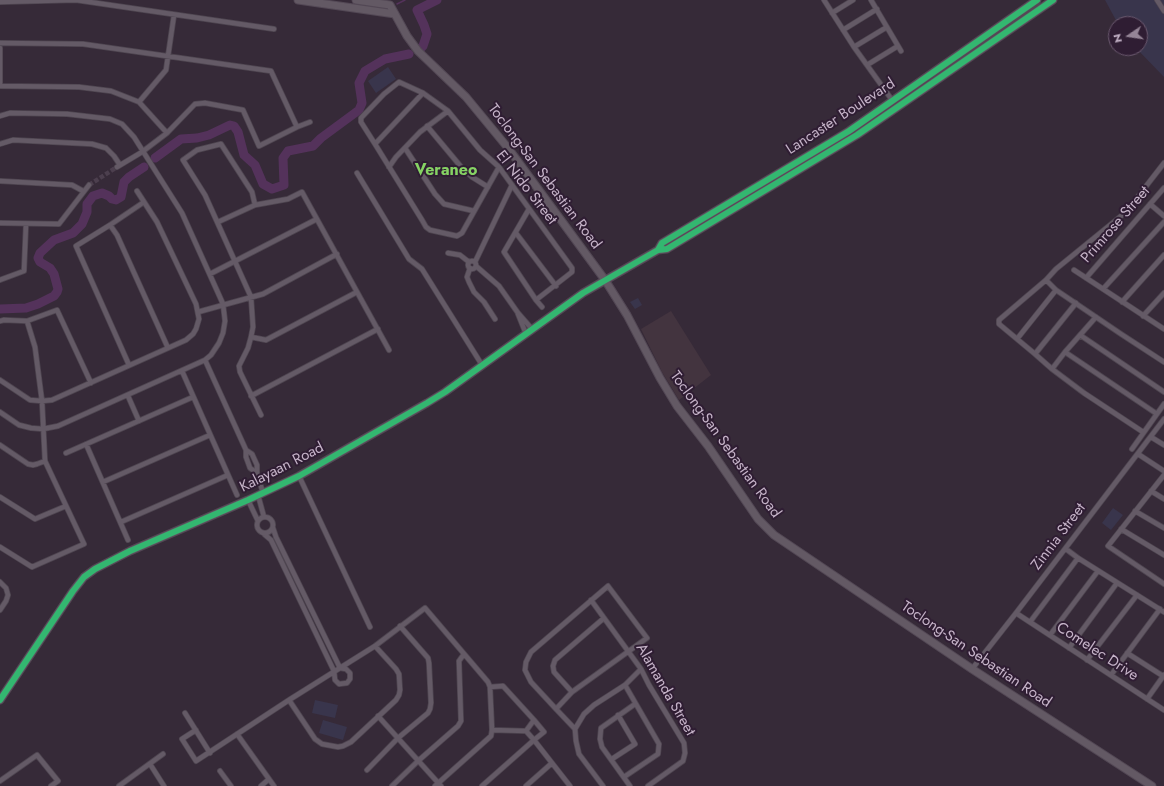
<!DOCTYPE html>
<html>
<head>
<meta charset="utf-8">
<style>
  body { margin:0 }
  #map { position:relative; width:1164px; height:786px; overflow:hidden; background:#362a38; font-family:Jost,sans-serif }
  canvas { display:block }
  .north { position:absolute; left:1108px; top:16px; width:40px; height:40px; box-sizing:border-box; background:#2f1d33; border:1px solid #6b596f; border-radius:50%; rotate:257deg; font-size:11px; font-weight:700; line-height:16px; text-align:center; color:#c6b4c9 }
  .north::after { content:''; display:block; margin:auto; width:14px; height:18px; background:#948496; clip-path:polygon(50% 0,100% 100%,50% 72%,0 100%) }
</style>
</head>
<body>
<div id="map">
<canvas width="1164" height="786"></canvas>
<div class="north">N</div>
</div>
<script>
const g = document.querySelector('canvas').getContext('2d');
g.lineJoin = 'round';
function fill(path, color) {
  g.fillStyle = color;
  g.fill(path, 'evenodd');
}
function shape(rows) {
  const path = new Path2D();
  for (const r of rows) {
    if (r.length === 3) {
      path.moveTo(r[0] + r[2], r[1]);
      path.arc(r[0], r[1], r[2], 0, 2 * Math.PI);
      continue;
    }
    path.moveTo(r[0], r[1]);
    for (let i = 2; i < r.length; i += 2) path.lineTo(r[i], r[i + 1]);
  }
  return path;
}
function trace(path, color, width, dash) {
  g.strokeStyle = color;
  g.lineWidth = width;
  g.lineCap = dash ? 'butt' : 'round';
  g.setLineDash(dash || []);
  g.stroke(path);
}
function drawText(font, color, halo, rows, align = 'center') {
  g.font = font + ' Jost,sans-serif';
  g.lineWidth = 4;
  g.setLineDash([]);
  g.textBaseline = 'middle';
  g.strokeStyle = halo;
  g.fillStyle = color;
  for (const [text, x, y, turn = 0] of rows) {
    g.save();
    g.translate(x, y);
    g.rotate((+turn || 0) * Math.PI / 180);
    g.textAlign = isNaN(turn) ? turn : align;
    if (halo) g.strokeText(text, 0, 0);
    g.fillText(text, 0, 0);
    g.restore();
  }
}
const medical = shape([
  [671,311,711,375,679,400,662,372,641,329]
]);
const green = shape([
  [1105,0,1164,0,1164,77,1136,48,1140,48,1140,24,1118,24],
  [388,67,396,79,376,93,368,81],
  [638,298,642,305,635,309,630,302],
  [1113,508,1123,515,1111,530,1102,523],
  [315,700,338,705,335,718,312,713],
  [323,720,347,727,343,740,319,733]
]);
const stream = shape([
  [397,4,405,0]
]);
const river = shape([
  [419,50,423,46,427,34,424,25,417,10,437,0],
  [155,158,181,139,197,138,209,135,230,125,234,126,238,132,244,155,255,165,263,184,272,189,284,185,283,158,288,151,313,146,321,138,359,110,362,103,359,83,365,71,385,59,409,54],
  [0,309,26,308,38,304,54,296,57,292,58,289,54,274,50,268,40,262,38,258,40,253,54,240,73,233,82,224,87,212,87,204,93,196,102,193,109,196,112,199,116,200,121,197,124,182,129,177,144,167]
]);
const minorTunnel = shape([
  [89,185,117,167]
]);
const minor = shape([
  [824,0,854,47,892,100],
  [871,0,901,51],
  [1157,0,1164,11],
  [0,2,76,0,274,29],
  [832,13,853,0],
  [843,30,877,9],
  [0,43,83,44,271,71,297,127],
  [854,47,887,27],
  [0,48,0,86],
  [867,65,898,46],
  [0,86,79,87,111,91,139,102],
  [0,116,10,113,67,114,110,119,122,124,134,137,182,213,219,295,223,304,225,321,223,333,219,343,211,355,205,360,58,426,43,429,31,428,19,425,0,412],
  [427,126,462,168,472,177,488,187],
  [167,133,195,104,205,103,243,110,259,146,297,127,310,122],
  [0,144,13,140,92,144,106,148,114,156,120,165],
  [375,144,423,93],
  [405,148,435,194,444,204,474,211],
  [117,167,142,152,167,133,139,102,166,70,174,15],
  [389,167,396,157,420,132,448,111],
  [499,167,462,233,457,236,430,230,426,227,422,220,375,144,361,122,361,118,384,94,399,82,423,93,448,111,480,150,499,167,572,268,572,272,536,300],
  [357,173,409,259,422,269,482,365],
  [0,181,72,185,83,191],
  [1150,204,1164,216],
  [255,205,252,192,221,144,197,150,183,160,205,195,251,297,253,327,251,337,248,348,239,366,240,372,261,415],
  [529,209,504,252,536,300,542,307],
  [218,222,255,205,288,199,302,192,389,350],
  [0,223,59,224,89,185],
  [110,225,117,235,168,348],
  [516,233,556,286],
  [448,253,460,255,469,262],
  [472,265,4],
  [475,262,512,185],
  [476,266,499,286,518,313,532,329],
  [470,268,467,277,469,282,474,292,484,302,495,319],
  [1074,270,1164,329],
  [210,274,317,219],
  [1086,278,1164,188],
  [0,280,24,271,26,224],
  [1046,280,1056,290,1121,334,1164,362],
  [1103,289,1164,222],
  [1056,290,1017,339,999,324,999,320,1046,280,1056,269,1126,212,1164,163],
  [1122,302,1164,255],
  [198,312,263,294,337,254],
  [518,314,526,334],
  [1143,316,1164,293],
  [0,321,4,320,27,321,57,310,91,383],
  [1080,335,1164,392],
  [251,337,266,340,357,292],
  [1017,339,1035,354,1076,303],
  [1065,352,1157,414],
  [1035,354,1052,369,1084,393,1143,432],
  [205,360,246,450,246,457,250,468,257,473],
  [129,365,76,246,110,225,144,202],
  [1052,369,1065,352,1096,317],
  [182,371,237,495],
  [0,380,30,400,42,401,52,400,186,340,193,334,196,329,199,319,196,304,157,222,137,191],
  [128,396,139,421],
  [251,396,378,329],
  [1151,437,1164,445],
  [86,444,128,540],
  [0,445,28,464,33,465,37,464,45,461],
  [1132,449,1164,404],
  [246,450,252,454,257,465,257,473,263,493],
  [66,453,193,397],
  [1138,454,1164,471],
  [1164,475,1108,546,1164,584],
  [299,476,370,627],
  [103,482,210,435],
  [1151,491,1164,499],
  [258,495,264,517],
  [0,497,35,519,66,506],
  [248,500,258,521],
  [1135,511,1164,528],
  [265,525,8],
  [121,522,228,475],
  [1121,529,1164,555],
  [264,534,271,540,334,671,335,680,339,684,347,683,350,679,350,673,346,669,340,668,276,537,273,528],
  [0,547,32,567,84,544,45,461,42,401,35,347,27,321],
  [1066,549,1078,558,1164,612],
  [0,582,6,588,8,595,6,601,0,610],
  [591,600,641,669,649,685,684,743,685,753,683,761,648,786],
  [1016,613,1164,710],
  [1030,622,1078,558],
  [1050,635,1098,571],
  [1069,648,1117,583],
  [1127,653,1163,676],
  [1087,660,1137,595],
  [972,669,1016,613,1164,419],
  [1111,675,1160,609],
  [490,687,503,686,534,720,544,732,534,740,526,731,534,720],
  [572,692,554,672,553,666,555,660,604,618],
  [1147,699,1164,675],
  [289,700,315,739,322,744,338,747,343,746,351,742,396,700,399,695,400,690,399,674,396,669,375,646],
  [556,709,572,692,647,638,608,586,531,652,526,662,525,670,531,682,556,709,575,729],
  [185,713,210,753],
  [378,716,441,786],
  [196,730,182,739,196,761,289,700,375,646,425,608,488,682,490,687,492,730,491,736,435,786],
  [492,730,526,731],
  [237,734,274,786],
  [612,759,635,744,618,715],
  [150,764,164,786],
  [367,770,398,738,428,713,430,709,431,703,429,663,428,658,400,626],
  [220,771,231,786],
  [624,777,658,754,659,744,625,685],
  [0,781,37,755,58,781,51,786],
  [119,786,163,754],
  [261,786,269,779],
  [392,786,418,761,458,726,461,721,459,661,464,654],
  [482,786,534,740,570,786],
  [526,786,552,763],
  [603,786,579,754,576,741,575,729,584,714,594,705,625,685,641,669],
  [630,786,602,747,600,739,601,728,635,704]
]);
const secondary = shape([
  [298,0,395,14],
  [356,0,390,5,407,36,418,51,466,97,508,148,605,280,627,315,660,378,677,406,708,446,758,519,774,535,972,669,1152,786],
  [658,250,662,243,849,131,1037,0],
  [0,700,73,591,84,577,95,569,130,551,248,500,299,476,427,403,445,392,583,293,658,250,667,249,857,135,1053,0]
]);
const cycleway = shape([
  [658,250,662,243,849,131,1037,0],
  [0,700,73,591,84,577,95,569,130,551,248,500,299,476,427,403,445,392,583,293,658,250,667,249,857,135,1053,0]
]);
const streetNames = [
  ["Lancaster Boulevard",841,117,-33],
  ["Toclong-San Sebastian Road",544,177,53],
  ["El Nido Street",526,188,52],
  ["Primrose Street",1116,225,-49],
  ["Toclong-San Sebastian Road",725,445,54],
  ["Kalayaan Road",282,468,-27],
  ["Zinnia Street",1059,537,-53],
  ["Comelec Drive",1097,652,33],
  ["Toclong-San Sebastian Road",976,655,34],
  ["Alamanda Street",665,690,60]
];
const neighbourhoodNames = [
  ["Veraneo",446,171]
];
fill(medical, '#43343f');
fill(green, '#39354c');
trace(stream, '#54325b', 1.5);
trace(river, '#54325b', 9);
trace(minorTunnel, '#4c3f4e', 4.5, [4.5, 2]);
trace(minor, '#4f4651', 6);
trace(secondary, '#534855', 9);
trace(minor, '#645a66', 4.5);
trace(secondary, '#635964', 7);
trace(cycleway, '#33b770', 6);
drawText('15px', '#c6b4c9', '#2f1d33', streetNames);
drawText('bold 16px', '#86d364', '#2f1d33', neighbourhoodNames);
</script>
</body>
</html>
